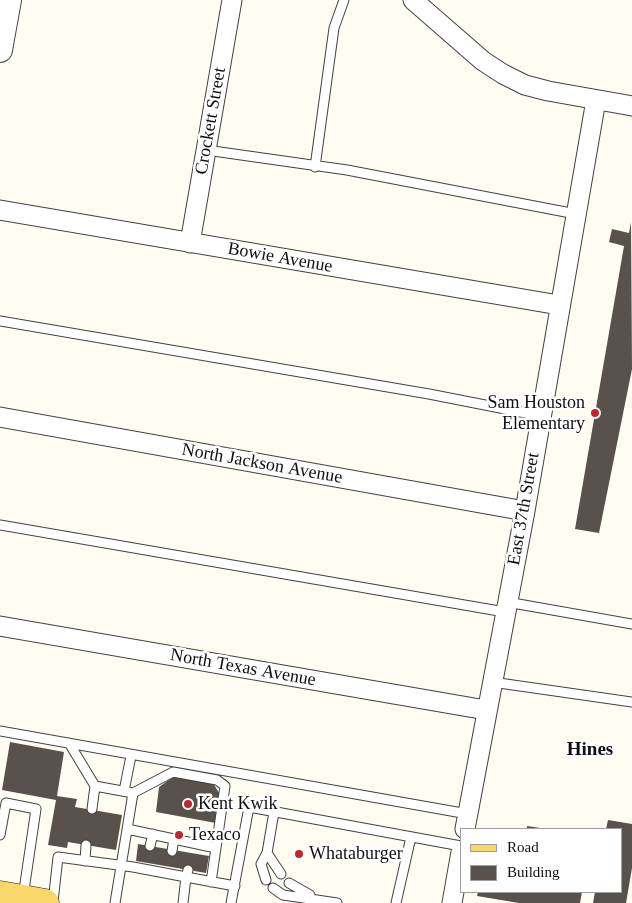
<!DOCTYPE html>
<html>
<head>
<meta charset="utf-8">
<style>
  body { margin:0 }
  #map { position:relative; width:632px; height:903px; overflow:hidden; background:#fffdf2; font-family:Georgia,serif }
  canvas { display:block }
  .legend { position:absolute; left:460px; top:828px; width:162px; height:65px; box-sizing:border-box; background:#fff; border:1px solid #9f9f9f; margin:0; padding:6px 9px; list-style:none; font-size:15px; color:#0f0f0f }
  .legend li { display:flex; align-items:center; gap:10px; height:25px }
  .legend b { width:25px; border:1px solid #9f9f9f }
</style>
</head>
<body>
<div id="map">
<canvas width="632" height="903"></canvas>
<ul class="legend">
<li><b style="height:6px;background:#f9d768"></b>Road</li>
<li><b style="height:14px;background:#58514c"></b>Building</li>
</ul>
</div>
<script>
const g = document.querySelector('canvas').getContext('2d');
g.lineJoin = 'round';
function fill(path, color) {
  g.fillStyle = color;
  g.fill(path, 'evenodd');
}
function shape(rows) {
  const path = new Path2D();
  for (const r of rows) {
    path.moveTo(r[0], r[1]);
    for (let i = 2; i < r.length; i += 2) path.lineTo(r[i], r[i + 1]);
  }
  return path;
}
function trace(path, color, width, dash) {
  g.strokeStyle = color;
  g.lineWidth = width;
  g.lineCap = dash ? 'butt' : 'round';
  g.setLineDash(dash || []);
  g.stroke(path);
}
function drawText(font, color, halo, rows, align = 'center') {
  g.font = font + ' Georgia,serif';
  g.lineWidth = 5;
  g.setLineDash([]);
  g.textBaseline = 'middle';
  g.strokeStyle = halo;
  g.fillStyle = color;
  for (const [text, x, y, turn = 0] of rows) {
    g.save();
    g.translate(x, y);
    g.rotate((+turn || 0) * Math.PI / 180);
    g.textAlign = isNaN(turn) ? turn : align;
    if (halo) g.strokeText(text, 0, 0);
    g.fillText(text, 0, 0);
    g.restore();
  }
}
const building = shape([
  [631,222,632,369,599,533,575,529,624,246,609,242,612,229,629,233],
  [10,742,64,752,57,796,77,799,75,807,122,815,116,850,68,842,67,848,48,845,56,800,2,790],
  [173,777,213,783,221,796,216,823,156,812,159,787],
  [608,820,632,824,632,868,626,903,593,903,595,892,621,892,621,829,606,829],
  [527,826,540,828,540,829,527,829],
  [138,844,209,856,206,873,136,861],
  [478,892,582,892,580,903,519,903,477,896]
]);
const service = shape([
  [206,150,347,170,576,214],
  [315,167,334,28,344,0],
  [0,321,429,394,541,416],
  [0,525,505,612],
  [507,602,632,624],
  [492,682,632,702],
  [0,731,468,814],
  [69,743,95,786,92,809],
  [95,786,133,793,115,903],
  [124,791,131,756],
  [133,793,173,772,217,780,225,786,216,848],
  [127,829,216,848,211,882],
  [0,835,6,803,36,809,23,897],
  [150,846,153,834],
  [172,851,174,839],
  [267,853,281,874],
  [85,861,86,845],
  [188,870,186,877,235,886],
  [266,880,261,864,267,853,274,812],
  [289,883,310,895],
  [273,888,283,895,337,903],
  [53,902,58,857,133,867,186,877,183,903],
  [231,903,249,807,461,846],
  [396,903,411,837]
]);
const minor = shape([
  [413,0,483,61,503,74,525,85,548,91,632,106],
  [0,210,559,305],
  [190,243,232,0],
  [0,417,525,511],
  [0,626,486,710],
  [465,829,525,511,596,100],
  [452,903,461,852]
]);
const tertiary = shape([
  [0,50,9,0]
]);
const primary = shape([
  [0,895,45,903]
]);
const markers = [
  [595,413,5,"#c1252b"],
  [188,804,5,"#c1252b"],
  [179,835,5,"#c1252b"],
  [299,854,5,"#c1252b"]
];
const streetNames = [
  ["Crockett Street",211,121,-80],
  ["Bowie Avenue",280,258,10],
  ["North Jackson Avenue",262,464,10],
  ["East 37th Street",524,509,-80],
  ["North Texas Avenue",243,668,10]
];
const poiNames = [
  ["Sam Houston",585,403,"right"],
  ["Elementary",585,424,"right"],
  ["Kent Kwik",198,804],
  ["Texaco",189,835],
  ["Whataburger",309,854]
];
const neighbourhoodNames = [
  ["Hines",590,750]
];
fill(building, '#58514c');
trace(service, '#424242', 11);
trace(minor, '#424242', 21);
trace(tertiary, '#424242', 26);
trace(primary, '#202020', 29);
trace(service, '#fff', 9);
trace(minor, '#fff', 19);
trace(tertiary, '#fff', 24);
trace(primary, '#f9d768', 28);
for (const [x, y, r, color] of markers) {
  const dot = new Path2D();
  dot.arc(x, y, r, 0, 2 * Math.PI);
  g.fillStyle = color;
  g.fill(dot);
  trace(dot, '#fff', 2);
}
drawText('18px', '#0f0f0f', '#fff', streetNames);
drawText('18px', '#0f0f0f', '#fff', poiNames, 'left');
drawText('bold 19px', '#0f0f0f', '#fff', neighbourhoodNames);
</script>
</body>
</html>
